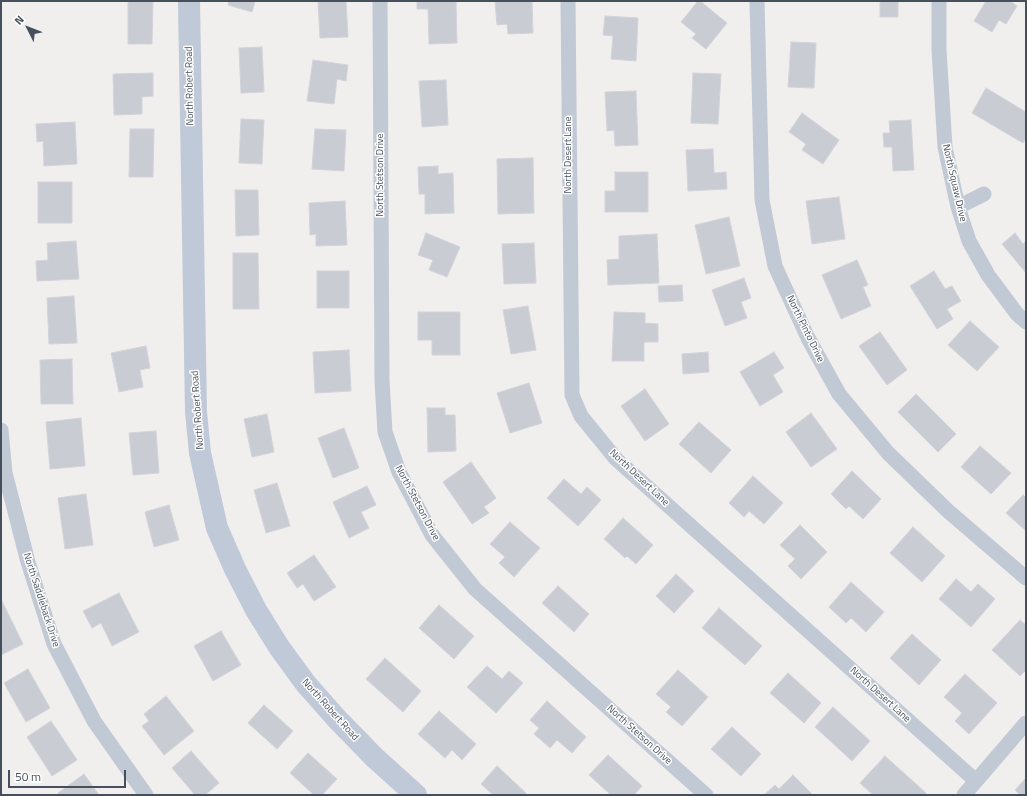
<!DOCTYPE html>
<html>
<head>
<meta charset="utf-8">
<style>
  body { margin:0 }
  #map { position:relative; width:1027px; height:796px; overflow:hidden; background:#f1eeee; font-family:"Titillium Web",sans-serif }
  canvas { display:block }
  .frame { position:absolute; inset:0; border:2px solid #464f5c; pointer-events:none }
  .north { position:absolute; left:8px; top:8px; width:40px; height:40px; -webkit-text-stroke:3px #fff; paint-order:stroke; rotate:312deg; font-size:11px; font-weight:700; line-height:16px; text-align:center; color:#464f5c }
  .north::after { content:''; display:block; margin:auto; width:14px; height:18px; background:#464f5c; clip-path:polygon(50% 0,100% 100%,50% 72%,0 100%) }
  .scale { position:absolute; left:8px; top:770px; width:118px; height:18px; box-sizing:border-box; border:2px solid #464f5c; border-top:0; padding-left:5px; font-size:12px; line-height:14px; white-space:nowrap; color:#464f5c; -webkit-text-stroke:3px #fff; paint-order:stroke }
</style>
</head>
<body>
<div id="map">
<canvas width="1027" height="796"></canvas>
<div class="frame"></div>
<div class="north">N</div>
<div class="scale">50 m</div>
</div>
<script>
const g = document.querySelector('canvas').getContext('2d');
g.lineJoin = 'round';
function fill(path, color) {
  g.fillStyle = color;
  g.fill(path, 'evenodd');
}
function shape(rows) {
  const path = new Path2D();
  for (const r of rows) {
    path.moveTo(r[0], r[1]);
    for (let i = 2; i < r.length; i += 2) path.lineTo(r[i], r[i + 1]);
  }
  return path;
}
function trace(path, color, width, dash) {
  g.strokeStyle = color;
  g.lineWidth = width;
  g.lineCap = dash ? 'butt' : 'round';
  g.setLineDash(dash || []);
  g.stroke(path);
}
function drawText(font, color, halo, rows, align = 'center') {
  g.font = font + ' "Titillium Web",sans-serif';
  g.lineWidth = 3;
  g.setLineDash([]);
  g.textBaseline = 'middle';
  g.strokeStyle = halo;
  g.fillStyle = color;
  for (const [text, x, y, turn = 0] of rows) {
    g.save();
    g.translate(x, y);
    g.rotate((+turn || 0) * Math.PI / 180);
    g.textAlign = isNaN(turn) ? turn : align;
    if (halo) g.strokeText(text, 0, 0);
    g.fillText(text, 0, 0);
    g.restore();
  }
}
const building = shape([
  [128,1,153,1,152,44,128,44,128,1],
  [229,1,255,1,252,12,228,5,229,1],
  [318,1,346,1,348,37,320,38,318,1],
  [417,1,456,1,457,43,429,44,428,9,417,9,417,1],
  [495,1,532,1,533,33,508,34,507,24,497,25,495,1],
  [698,1,700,1,727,23,706,49,692,38,696,34,681,22,698,1],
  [880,1,898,1,898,17,880,17,880,1],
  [986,1,1010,1,1017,6,1006,24,999,20,992,32,974,21,986,1],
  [605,16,638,18,636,61,611,59,613,36,603,35,605,16],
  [791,42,816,43,814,88,788,87,791,42],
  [262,47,264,92,241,93,239,48,262,47],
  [313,60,348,65,346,81,337,79,334,104,307,101,313,60],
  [153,73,153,96,142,97,142,114,114,115,113,74,153,73],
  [693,73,721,74,718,124,691,123,693,73],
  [446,80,448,125,422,127,419,81,446,80],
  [986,88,1026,112,1026,138,1023,143,972,113,986,88],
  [636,91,638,145,615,146,614,130,607,131,605,92,636,91],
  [802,113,839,140,823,164,802,150,806,144,789,132,802,113],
  [241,119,264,120,262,164,239,163,241,119],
  [911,120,914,170,893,171,892,147,884,147,883,133,890,133,889,121,911,120],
  [75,122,77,164,44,166,43,141,37,142,36,124,75,122],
  [130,129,154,129,153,177,129,177,130,129],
  [315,129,346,130,344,171,312,169,315,129],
  [713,149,714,173,726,172,727,189,688,191,686,150,713,149],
  [533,158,534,213,498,214,497,159,533,158],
  [438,166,438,174,453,173,454,213,425,214,425,194,419,194,418,167,438,166],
  [615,172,648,172,648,212,605,212,605,191,615,191,615,172],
  [38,182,72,182,72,223,38,223,38,182],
  [235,190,258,190,259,235,236,236,235,190],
  [839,197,845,239,812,244,806,201,839,197],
  [345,201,347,245,316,246,316,234,310,235,309,203,345,201],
  [729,217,740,266,706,274,695,225,729,217],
  [426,233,460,247,447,277,429,270,433,260,418,255,426,233],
  [1015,233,1023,244,1026,241,1026,273,1002,244,1015,233],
  [657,234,659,283,608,285,607,260,619,259,619,236,657,234],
  [76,241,79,279,37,281,36,261,48,260,47,243,76,241],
  [534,243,536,283,504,284,502,244,534,243],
  [233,253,258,253,259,309,233,309,233,253],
  [857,260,868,285,863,287,871,306,841,319,822,275,857,260],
  [317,271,349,271,349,308,317,308,317,271],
  [934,271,945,289,952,286,961,301,947,309,953,319,937,329,910,286,934,271],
  [744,278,751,298,741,302,747,318,725,326,712,290,744,278],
  [682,285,683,301,659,302,658,286,682,285],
  [74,296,77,343,49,344,47,298,74,296],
  [528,306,536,350,511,354,503,310,528,306],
  [418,312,460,312,460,355,432,355,432,340,418,340,418,312],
  [614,312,645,313,645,323,658,324,658,342,644,342,644,361,612,361,614,312],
  [970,321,999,347,977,371,948,345,970,321],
  [880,332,907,370,887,385,859,346,880,332],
  [146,346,150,368,140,370,143,387,119,392,111,353,146,346],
  [349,350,351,391,315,393,313,352,349,350],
  [708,352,709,372,683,374,682,354,708,352],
  [774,352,784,368,773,375,783,392,760,406,740,372,774,352],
  [72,359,73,404,41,404,40,360,72,359],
  [529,383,542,423,510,433,497,393,529,383],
  [645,389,669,424,645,441,621,406,645,389],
  [916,394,956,434,938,452,898,412,916,394],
  [427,408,445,408,445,415,455,415,456,451,428,452,427,408],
  [811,413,837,449,811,467,786,432,811,413],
  [267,414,274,452,252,457,244,419,267,414],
  [81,418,85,466,50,469,46,422,81,418],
  [699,422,731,450,711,473,679,444,699,422],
  [344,428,359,468,333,478,318,438,344,428],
  [156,431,159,473,133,475,129,433,156,431],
  [980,446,1011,473,991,494,961,467,980,446],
  [471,462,496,498,484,507,489,513,472,524,443,482,471,462],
  [852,471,881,499,863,519,849,506,846,509,831,494,852,471],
  [753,476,783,503,764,524,749,511,744,517,729,503,753,476],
  [564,479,581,494,587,487,601,500,578,526,547,498,564,479],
  [277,483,290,526,266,533,254,490,277,483],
  [367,486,376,505,361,512,369,528,349,538,333,502,367,486],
  [86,494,93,545,65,549,58,498,86,494],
  [1023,495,1026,498,1026,531,1006,513,1023,495],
  [169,505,179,540,154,547,145,512,169,505],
  [623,518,653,545,636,564,627,556,625,558,604,539,623,518],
  [510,522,540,548,514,577,499,563,505,557,490,544,510,522],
  [800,525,827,552,801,579,788,566,795,559,780,545,800,525],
  [913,527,945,556,922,582,890,553,913,527],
  [314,555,336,587,314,601,303,584,297,588,287,573,314,555],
  [676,574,694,591,674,613,656,596,676,574],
  [956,579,971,592,978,584,995,599,971,627,939,599,956,579],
  [851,582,884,612,866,632,851,618,846,623,829,607,851,582],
  [558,586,589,614,574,632,542,603,558,586],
  [119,593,139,632,112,646,101,623,92,628,83,611,119,593],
  [1,599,23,644,1,655,1,599],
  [439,605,474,636,454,659,419,628,439,605],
  [719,608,762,646,745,665,702,628,719,608],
  [1020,620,1026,625,1026,670,1020,676,992,650,1020,620],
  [221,631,241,665,213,681,194,646,221,631],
  [912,634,941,660,919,685,890,658,912,634],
  [385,658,421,691,403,712,366,679,385,658],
  [487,666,502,679,509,671,523,683,496,713,467,687,487,666],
  [28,669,50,708,26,722,4,683,28,669],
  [678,670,708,697,682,726,666,712,671,707,656,694,678,670],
  [788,673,821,703,804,723,770,693,788,673],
  [965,674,997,703,969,734,955,721,962,713,944,697,965,674],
  [166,696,194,731,164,755,142,726,149,721,144,714,166,696],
  [547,701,586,737,572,753,557,740,550,748,534,734,539,728,530,720,547,701],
  [264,705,293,731,277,749,248,723,264,705],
  [833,707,870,741,852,761,815,727,833,707],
  [439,711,476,744,462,760,452,750,445,758,418,734,439,711],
  [51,721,77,760,52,776,27,737,51,721],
  [732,727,761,754,741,776,711,749,732,727],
  [191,751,219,783,205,795,195,795,172,768,191,751],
  [308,753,337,779,322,795,314,795,290,773,308,753],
  [608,755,642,786,634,795,611,795,589,775,608,755],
  [885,756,926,793,923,795,873,795,860,783,885,756],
  [497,766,526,793,524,795,493,795,481,784,497,766],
  [84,774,99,795,59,795,58,793,84,774],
  [793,775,813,795,764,795,775,785,779,789,793,775],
  [1026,778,1026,795,1020,795,1015,790,1026,778]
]);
const street = shape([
  [380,1,382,381,385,432,399,472,432,535,475,589,706,795],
  [568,1,572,395,581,416,616,459,976,781],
  [757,1,762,200,775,266,808,338,839,394,888,453,948,511,1026,578],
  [939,1,939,50,945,147,958,207,969,241,988,275,1017,314,1026,322],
  [958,207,984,194],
  [1,430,5,473,28,562,54,644,94,721,146,795],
  [964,795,1026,723]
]);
const secondary = shape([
  [189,1,196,412,200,453,217,528,235,569,256,610,279,647,306,684,337,719,374,757,416,795]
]);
const streetNames = [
  ["North Robert Road",190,86,-91],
  ["North Desert Lane",569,155,-90],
  ["North Stetson Drive",381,175,-90],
  ["North Squaw Drive",954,183,77],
  ["North Pinto Drive",805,329,64],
  ["North Robert Road",198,410,-94],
  ["North Desert Lane",639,478,43],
  ["North Stetson Drive",417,503,62],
  ["North Saddleback Drive",41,600,72],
  ["North Desert Lane",880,695,42],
  ["North Robert Road",330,710,48],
  ["North Stetson Drive",639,735,42]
];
fill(building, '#caccd4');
trace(building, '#d2d3da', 1);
trace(street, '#c1c9d4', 15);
trace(secondary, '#c0c9d8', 22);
drawText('10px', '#464f5c', '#fff', streetNames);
</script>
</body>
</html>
